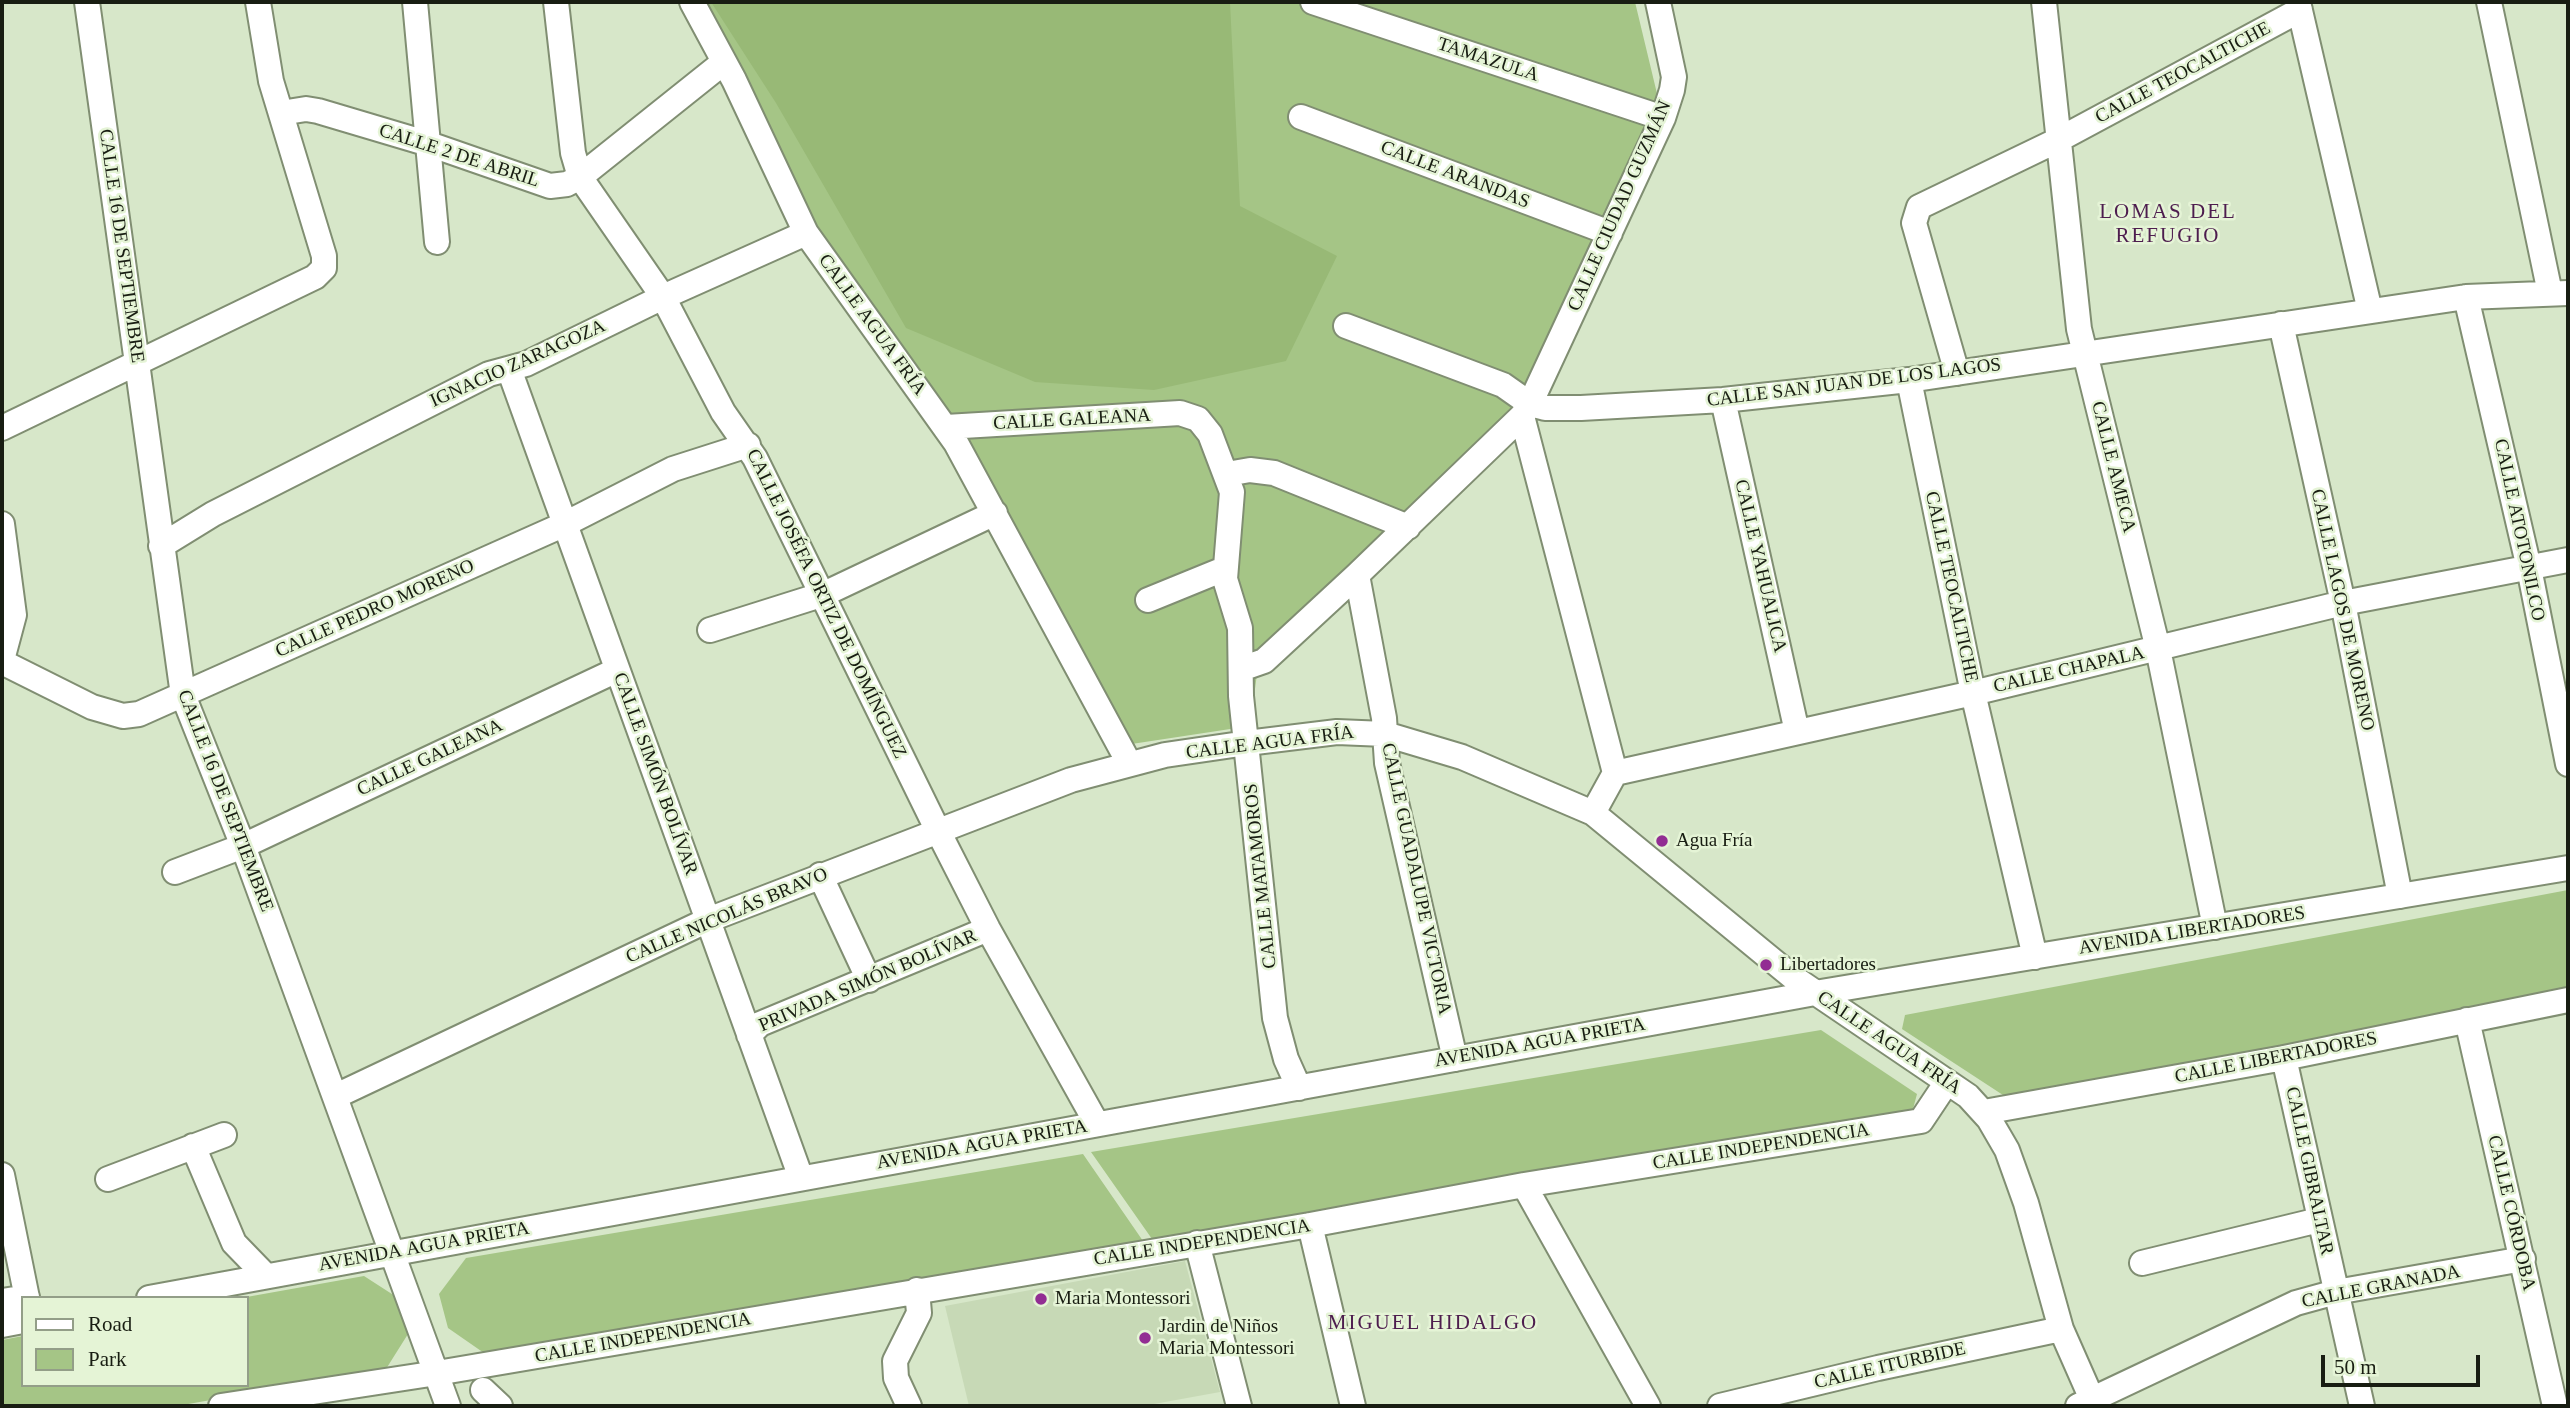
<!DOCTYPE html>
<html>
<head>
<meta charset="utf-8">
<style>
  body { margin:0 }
  #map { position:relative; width:2570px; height:1408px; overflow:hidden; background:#d7e7c9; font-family:"Times New Roman",serif }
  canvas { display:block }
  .frame { position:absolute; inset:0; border:4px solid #181d12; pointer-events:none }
  .legend { position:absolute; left:21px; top:1296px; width:228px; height:91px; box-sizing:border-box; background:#e5f4d6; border:2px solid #939e88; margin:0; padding:9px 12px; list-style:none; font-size:21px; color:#181d12 }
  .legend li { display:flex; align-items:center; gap:14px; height:35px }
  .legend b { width:35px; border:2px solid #939e88 }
  .scale { position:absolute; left:2321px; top:1355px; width:159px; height:32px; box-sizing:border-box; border:4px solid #181d12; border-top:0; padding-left:9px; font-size:21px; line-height:24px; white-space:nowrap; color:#181d12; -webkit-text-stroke:5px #e5f4d6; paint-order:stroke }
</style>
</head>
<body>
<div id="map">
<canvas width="2570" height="1408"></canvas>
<div class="frame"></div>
<ul class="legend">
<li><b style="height:9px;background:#fff"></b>Road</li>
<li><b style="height:19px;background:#a5c586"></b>Park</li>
</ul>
<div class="scale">50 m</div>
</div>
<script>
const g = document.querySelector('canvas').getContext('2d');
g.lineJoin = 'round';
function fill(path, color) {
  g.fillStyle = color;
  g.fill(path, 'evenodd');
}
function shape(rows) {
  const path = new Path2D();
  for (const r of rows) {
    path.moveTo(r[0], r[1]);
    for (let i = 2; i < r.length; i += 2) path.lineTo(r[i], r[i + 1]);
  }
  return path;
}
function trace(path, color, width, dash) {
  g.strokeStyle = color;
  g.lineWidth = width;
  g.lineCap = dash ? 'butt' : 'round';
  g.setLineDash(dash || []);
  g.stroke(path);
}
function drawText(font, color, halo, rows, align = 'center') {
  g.font = font + ' "Times New Roman",serif';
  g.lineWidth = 5;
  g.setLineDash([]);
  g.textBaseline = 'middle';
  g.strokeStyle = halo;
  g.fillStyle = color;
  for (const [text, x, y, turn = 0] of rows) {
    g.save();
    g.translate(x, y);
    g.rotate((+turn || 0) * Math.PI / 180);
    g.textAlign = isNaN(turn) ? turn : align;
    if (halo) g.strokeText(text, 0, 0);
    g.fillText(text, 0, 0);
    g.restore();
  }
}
const built = shape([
  [1185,1261,1220,1392,1143,1406,969,1406,945,1306]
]);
const green = shape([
  [686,2,1635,2,1659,102,1520,416,1257,674,1250,726,1125,745,934,416,821,256],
  [2568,890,2568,991,2006,1097,1902,1029,1905,1015],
  [1821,1030,1917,1094,1913,1109,1152,1239,1091,1152],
  [1083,1154,1143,1241,484,1353,448,1328,439,1294,466,1258],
  [364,1276,395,1296,408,1334,386,1369,177,1406,2,1406,2,1340,23,1336,23,1385,247,1385,247,1298,241,1298]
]);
const forest = shape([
  [711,2,1230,2,1240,206,1337,256,1286,361,1154,390,1035,382,906,328,776,103]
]);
const minor = shape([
  [87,2,183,695,243,846,448,1406],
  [415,2,437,242],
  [556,2,573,153,580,177,663,297,723,412,755,458,938,831,988,929,1097,1124],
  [692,2,734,80,806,233,956,443,1129,763],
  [1313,2,1663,118],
  [2044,2,2079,329,2158,649,2215,927],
  [2298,2,2370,311],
  [2489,2,2550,293],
  [281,113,306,109,318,111,429,144,550,186,567,184,580,177,724,62],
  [1301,117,1610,233],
  [2466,297,2529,568,2568,764],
  [2281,324,2343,603,2400,896],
  [1346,326,1503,385,1530,404,1545,408,1581,408,1723,400,1909,380,2466,297,2568,293],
  [509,369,801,1178],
  [1957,373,1914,223,1919,207,2058,140,2300,10],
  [1909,380,1973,693,2035,957],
  [1723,400,1797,732],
  [1522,416,1615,773],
  [946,427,1180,413,1198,419,1210,434,1232,492,1225,579,1240,628,1241,696,1275,1018,1286,1059,1299,1088],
  [2,428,315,277,324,268,324,256,271,81,258,2],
  [1227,474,1250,470,1274,473,1408,527],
  [2,524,14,615,2,660],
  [161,546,213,514,489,374,526,364,663,297,806,233],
  [1357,575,1384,718,1387,763,1455,1059],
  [1148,600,1224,569],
  [710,630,824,594,995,513],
  [2,662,92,707,123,716,139,714,565,524,673,469,748,445],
  [1241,669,1264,661,1357,575,1522,416,1530,404,1663,118,1672,90,1674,77,1658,2],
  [1593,813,1615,773,1973,693,2343,603,2568,560],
  [175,872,243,846,617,670],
  [820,875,869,980],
  [2467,1020,2555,1406],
  [749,1035,760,1024,988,929],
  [2284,1058,2362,1406],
  [336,1096,708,920,1071,780,1165,755,1247,743,1337,732,1385,734,1462,757,1593,813,1794,978,1968,1096,1989,1119,2007,1150,2026,1203,2061,1329,2095,1406],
  [1984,1112,2284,1058,2568,1000],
  [193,1146,234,1243,266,1276],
  [2,1175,27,1298],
  [108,1179,224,1135],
  [1524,1185,1648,1406],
  [1310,1225,1353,1406],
  [1197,1243,1239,1406],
  [2142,1263,2319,1220],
  [149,1298,1815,993,2568,868],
  [2,1301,27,1297],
  [2,1325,23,1321],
  [483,1390,500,1406],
  [221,1406,437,1373,1310,1225,1524,1185,1921,1121,1947,1082],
  [909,1406,896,1378,895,1361,919,1313,917,1290],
  [1720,1406,1878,1368,2061,1329],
  [2078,1406,2296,1303,2336,1292,2523,1259]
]);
const markers = [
  [1662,841,7,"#922d93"],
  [1766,965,7,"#922d93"],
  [1041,1299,7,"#922d93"],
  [1145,1338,7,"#922d93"]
];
const streetNames = [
  ["TAMAZULA",1488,60,18],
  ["CALLE TEOCALTICHE",2183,73,-28],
  ["CALLE 2 DE ABRIL",459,156,18],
  ["CALLE ARANDAS",1455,175,21],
  ["CALLE CIUDAD GUZMÁN",1620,206,-66],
  ["CALLE 16 DE SEPTIEMBRE",121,246,82],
  ["CALLE AGUA FRÍA",872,325,54],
  ["IGNACIO ZARAGOZA",518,364,-24],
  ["CALLE SAN JUAN DE LOS LAGOS",1854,383,-7],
  ["CALLE GALEANA",1072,420,-3],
  ["CALLE AMECA",2113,467,76],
  ["CALLE ATOTONILCO",2519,530,78],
  ["CALLE YAHUALICA",1760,566,77],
  ["CALLE TEOCALTICHE",1951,587,78],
  ["CALLE JOSÉFA ORTIZ DE DOMÍNGUEZ",826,604,64],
  ["CALLE PEDRO MORENO",375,609,-24],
  ["CALLE LAGOS DE MORENO",2342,610,78],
  ["CALLE CHAPALA",2069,670,-13],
  ["CALLE AGUA FRÍA",1270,743,-7],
  ["CALLE GALEANA",430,758,-25],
  ["CALLE SIMÓN BOLÍVAR",655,774,70],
  ["CALLE 16 DE SEPTIEMBRE",225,801,69],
  ["CALLE MATAMOROS",1261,876,-96],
  ["CALLE GUADALUPE VICTORIA",1416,879,78],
  ["CALLE NICOLÁS BRAVO",727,916,-23],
  ["AVENIDA LIBERTADORES",2192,931,-9],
  ["PRIVADA SIMÓN BOLÍVAR",868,981,-23],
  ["AVENIDA AGUA PRIETA",1540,1043,-10],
  ["CALLE AGUA FRÍA",1889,1043,34],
  ["CALLE LIBERTADORES",2276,1058,-11],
  ["AVENIDA AGUA PRIETA",982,1145,-10],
  ["CALLE INDEPENDENCIA",1761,1147,-9],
  ["CALLE GIBRALTAR",2309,1171,78],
  ["CALLE CÓRDOBA",2511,1213,77],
  ["CALLE INDEPENDENCIA",1202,1243,-9],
  ["AVENIDA AGUA PRIETA",424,1247,-10],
  ["CALLE GRANADA",2381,1287,-11],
  ["CALLE INDEPENDENCIA",643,1338,-10],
  ["CALLE ITURBIDE",1890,1366,-13]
];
const poiNames = [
  ["Agua Fría",1676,841],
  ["Libertadores",1780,965],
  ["Maria Montessori",1055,1299],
  ["Jardin de Niños",1159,1327],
  ["Maria Montessori",1159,1349]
];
const neighbourhoodNames = [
  ["LOMAS DEL",2168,212],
  ["REFUGIO",2168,236],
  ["MIGUEL HIDALGO",1433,1323]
];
fill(built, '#c7d9b6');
fill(green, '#a5c586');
fill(forest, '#98b976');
trace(minor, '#808e72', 28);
trace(minor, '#fff', 24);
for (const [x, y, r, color] of markers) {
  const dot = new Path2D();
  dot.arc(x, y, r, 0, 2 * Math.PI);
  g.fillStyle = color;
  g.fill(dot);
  trace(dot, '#e5f4d6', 2.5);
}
drawText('19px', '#181d12', '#e5f4d6', streetNames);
drawText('19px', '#181d12', '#e5f4d6', poiNames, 'left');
g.letterSpacing = '2px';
drawText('21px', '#4d1d4e', '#e5f4d6', neighbourhoodNames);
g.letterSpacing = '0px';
</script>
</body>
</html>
